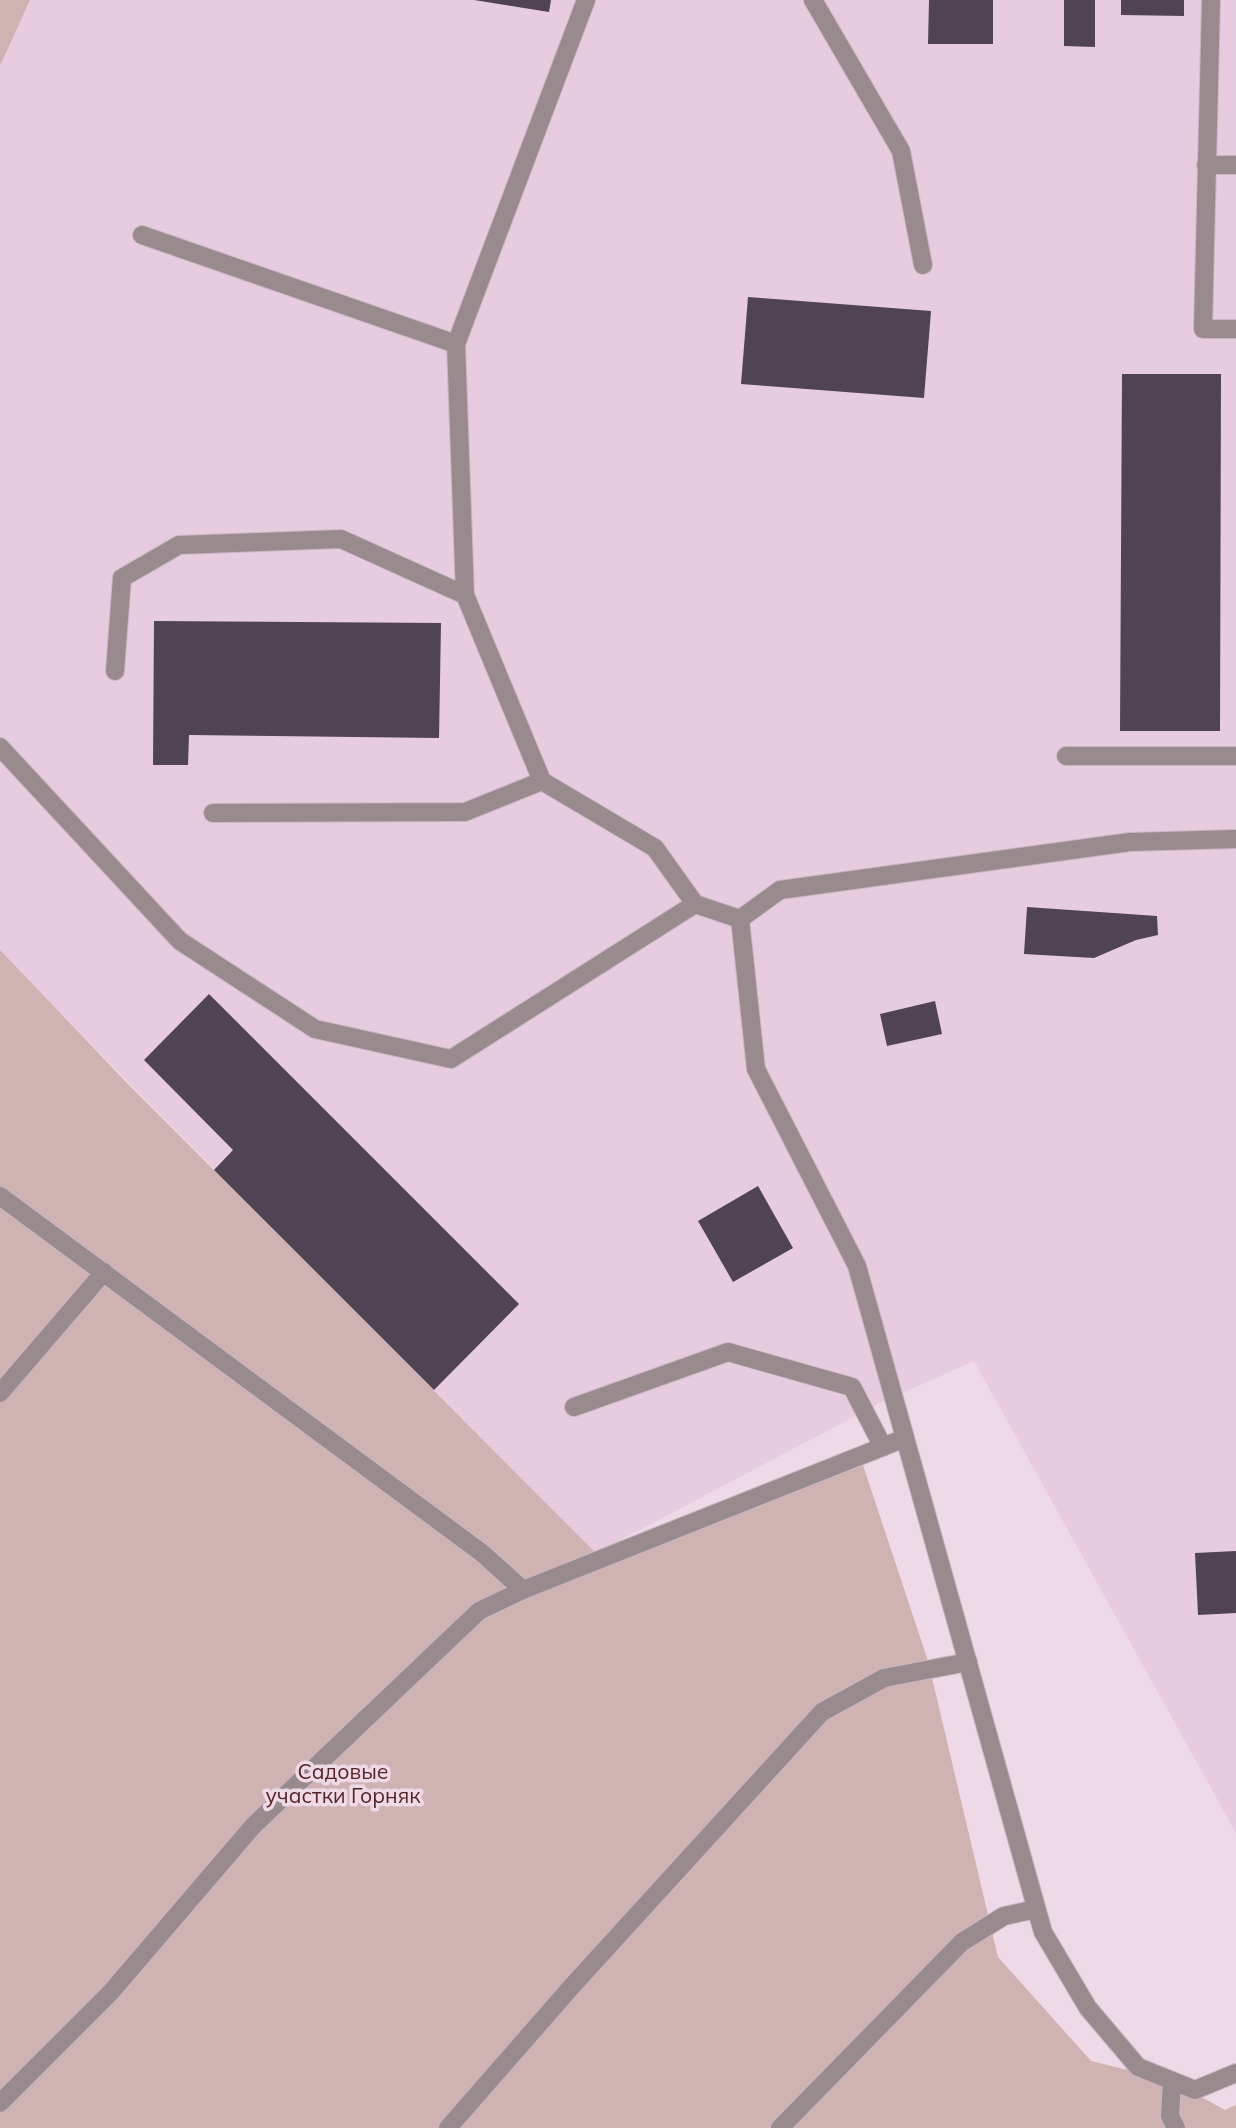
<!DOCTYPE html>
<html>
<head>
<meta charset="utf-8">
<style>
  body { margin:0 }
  canvas { display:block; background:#eed9e7 }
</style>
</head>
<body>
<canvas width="1236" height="2128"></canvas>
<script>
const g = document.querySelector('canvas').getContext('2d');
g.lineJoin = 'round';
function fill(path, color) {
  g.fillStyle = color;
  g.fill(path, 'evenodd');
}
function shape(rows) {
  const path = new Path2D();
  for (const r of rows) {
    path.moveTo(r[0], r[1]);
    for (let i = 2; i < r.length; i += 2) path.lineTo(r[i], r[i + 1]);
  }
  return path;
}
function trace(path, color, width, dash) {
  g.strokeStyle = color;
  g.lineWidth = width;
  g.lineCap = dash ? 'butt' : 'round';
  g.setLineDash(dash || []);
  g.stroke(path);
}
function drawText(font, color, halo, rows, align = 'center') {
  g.font = font + ' Mulish,sans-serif';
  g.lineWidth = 7;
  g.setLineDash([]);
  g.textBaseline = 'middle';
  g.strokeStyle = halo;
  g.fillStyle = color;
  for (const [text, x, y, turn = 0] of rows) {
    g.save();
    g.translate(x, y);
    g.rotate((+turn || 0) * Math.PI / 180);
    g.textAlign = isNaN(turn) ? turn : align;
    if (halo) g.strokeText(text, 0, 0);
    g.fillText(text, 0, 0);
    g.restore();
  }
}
const built = shape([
  [30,0,1236,0,1236,1833,974,1361,880,1403,596,1553,0,953,0,66]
]);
const green = shape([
  [0,0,30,0,0,66],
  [0,950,125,1081,596,1553,861,1459,928,1661,998,1957,1091,2061,1172,2081,1225,2110,1236,2105,1236,2128,0,2128]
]);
const building = shape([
  [474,0,551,0,549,12],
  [929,0,993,0,993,44,928,44],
  [1064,0,1095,0,1095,47,1064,46],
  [1121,0,1184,0,1184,16,1121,15],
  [748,297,931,311,924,398,741,384],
  [1122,374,1221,374,1220,731,1120,731],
  [154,621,441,623,439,738,189,735,188,765,153,765],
  [1027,907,1157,916,1158,935,1136,940,1094,958,1024,954],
  [209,994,519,1304,434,1390,214,1170,233,1150,144,1060],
  [935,1001,942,1034,887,1046,880,1014],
  [758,1186,793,1248,733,1282,698,1221],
  [1236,1551,1236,1613,1198,1615,1195,1553]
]);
const lane = shape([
  [586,0,456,344,465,595,542,781,655,848,695,904],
  [813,0,901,151,923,265],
  [1211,0,1203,329,1236,329],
  [1206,165,1236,165],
  [142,235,456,344],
  [115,671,122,578,179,545,341,539,465,595],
  [1066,756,1236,756],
  [213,813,465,812,542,781],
  [740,919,780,890,1130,842,1236,839],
  [0,1393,104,1272],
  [574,1407,728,1352,852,1387,883,1447],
  [1172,2081,1170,2116,1176,2128],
  [0,2103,111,1992,253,1826,479,1611,523,1590,905,1438],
  [448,2128,573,1985,822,1712,884,1678,968,1662],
  [780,2128,962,1942,1004,1916,1036,1909]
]);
const street = shape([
  [0,747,180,941,315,1029,451,1059,695,904,740,919,756,1069,857,1266,1043,1932,1088,2008,1138,2067,1195,2090,1236,2073],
  [0,1196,482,1553,523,1590]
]);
const parkNames = [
  ["Садовые",343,1773],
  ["участки Горняк",343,1797]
];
fill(built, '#e7cbde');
fill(green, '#cfb2b2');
fill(building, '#4f4354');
trace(lane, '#c9b6c3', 20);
trace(street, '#c9b6c3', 20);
trace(lane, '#998a8e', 18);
trace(street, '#998a8e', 18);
drawText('21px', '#562528', '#eed9e7', parkNames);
</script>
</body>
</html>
